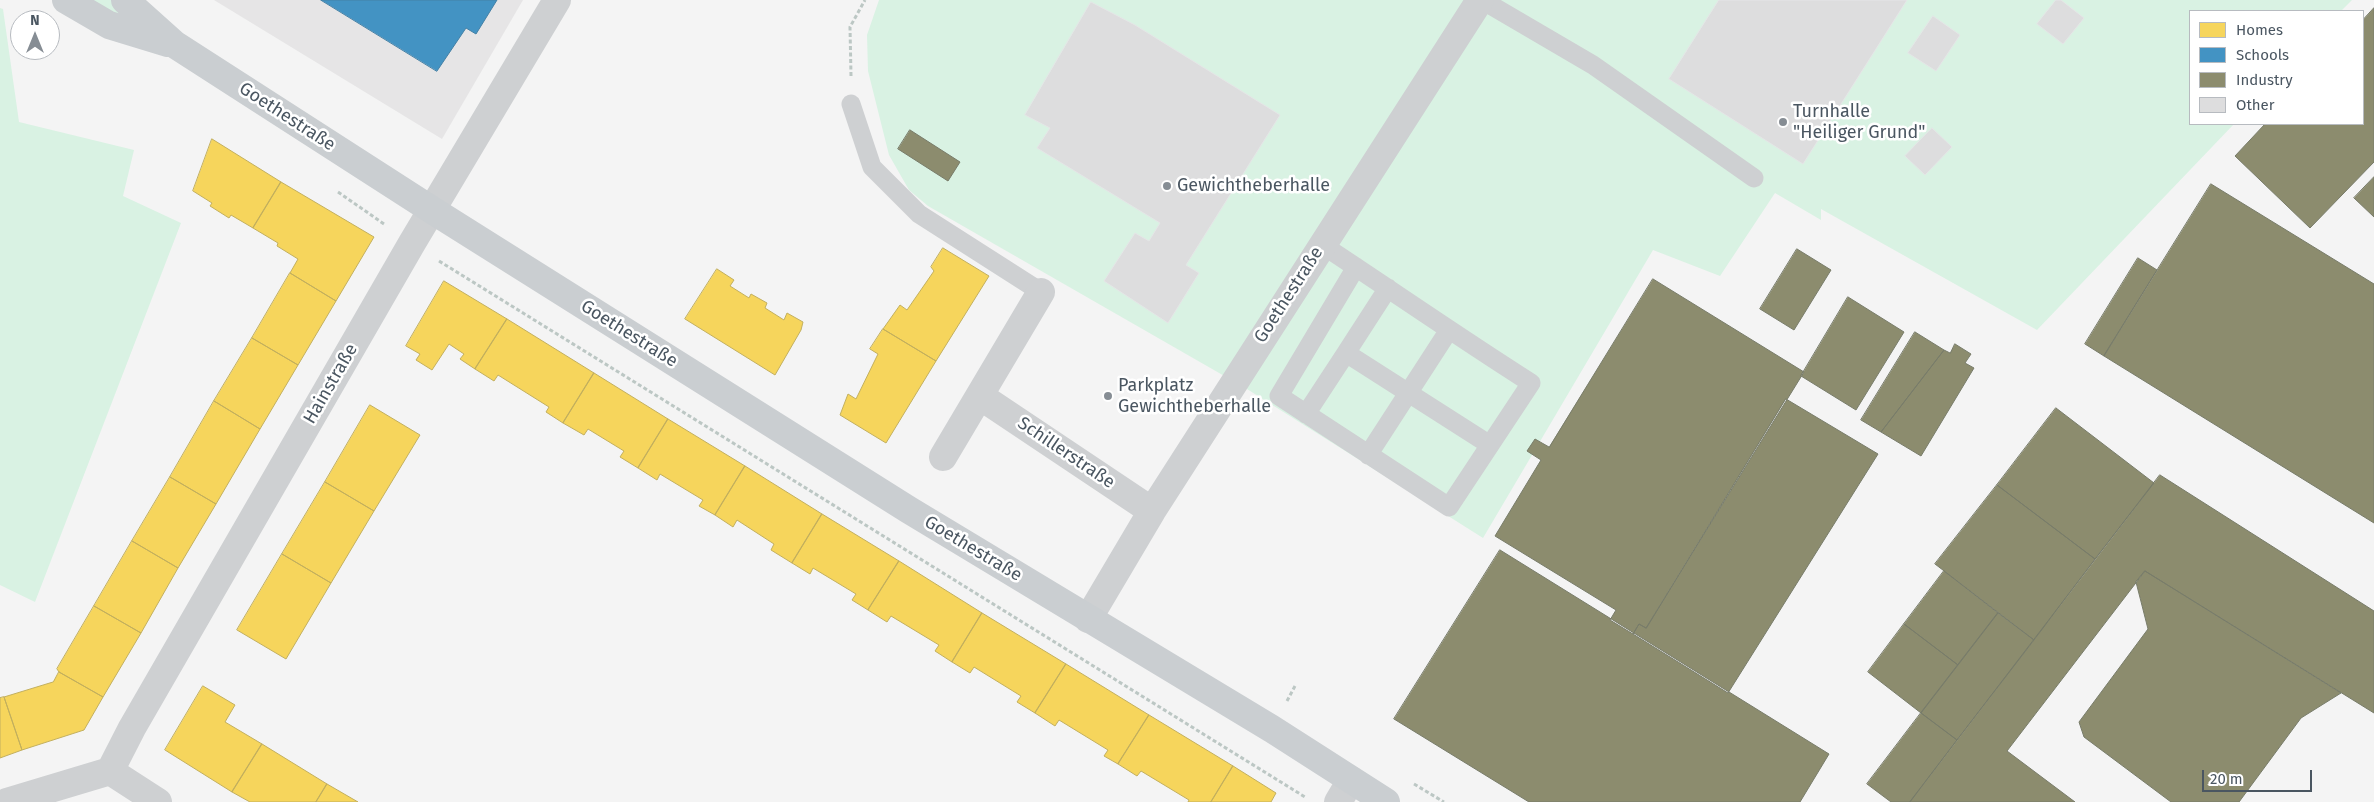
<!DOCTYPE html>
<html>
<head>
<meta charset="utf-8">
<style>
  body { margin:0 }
  #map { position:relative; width:2374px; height:802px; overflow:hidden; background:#f4f4f4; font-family:"Fira Sans",sans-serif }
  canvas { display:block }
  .legend { position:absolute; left:2189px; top:10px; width:175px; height:115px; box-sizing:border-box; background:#fff; border:1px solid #b7bbc0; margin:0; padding:6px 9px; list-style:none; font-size:15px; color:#4a5661 }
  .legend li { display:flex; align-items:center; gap:10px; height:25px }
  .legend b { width:25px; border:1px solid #b7bbc0 }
  .north { position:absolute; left:10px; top:10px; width:50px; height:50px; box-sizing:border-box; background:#fff; border:1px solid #b7bbc0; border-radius:50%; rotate:0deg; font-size:14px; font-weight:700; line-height:20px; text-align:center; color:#4a5661 }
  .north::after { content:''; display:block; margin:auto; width:18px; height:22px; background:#868d94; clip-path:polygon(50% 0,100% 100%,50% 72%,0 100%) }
  .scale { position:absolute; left:2202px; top:770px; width:110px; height:22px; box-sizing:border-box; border:2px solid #4a5661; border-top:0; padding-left:6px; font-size:15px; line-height:18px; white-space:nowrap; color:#4a5661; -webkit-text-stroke:4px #fff; paint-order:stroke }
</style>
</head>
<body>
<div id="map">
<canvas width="2374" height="802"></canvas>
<ul class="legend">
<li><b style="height:14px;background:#f6d55c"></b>Homes</li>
<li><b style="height:14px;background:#4393c3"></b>Schools</li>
<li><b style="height:14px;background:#8c8c6e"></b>Industry</li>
<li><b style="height:14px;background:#ddddde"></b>Other</li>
</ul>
<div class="north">N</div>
<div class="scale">20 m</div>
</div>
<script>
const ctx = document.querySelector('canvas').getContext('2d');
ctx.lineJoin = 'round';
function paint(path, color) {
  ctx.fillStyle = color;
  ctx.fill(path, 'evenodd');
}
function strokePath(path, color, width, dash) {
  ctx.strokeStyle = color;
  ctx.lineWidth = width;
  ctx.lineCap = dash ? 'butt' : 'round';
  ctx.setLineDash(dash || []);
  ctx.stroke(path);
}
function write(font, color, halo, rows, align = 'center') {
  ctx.font = font + ' "Fira Sans",sans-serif';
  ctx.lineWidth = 5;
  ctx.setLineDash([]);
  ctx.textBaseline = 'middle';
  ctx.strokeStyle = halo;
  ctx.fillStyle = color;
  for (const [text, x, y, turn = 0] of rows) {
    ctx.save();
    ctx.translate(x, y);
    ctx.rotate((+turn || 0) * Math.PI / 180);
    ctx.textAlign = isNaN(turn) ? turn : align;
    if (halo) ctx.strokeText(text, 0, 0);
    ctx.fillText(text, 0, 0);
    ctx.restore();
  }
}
const education = new Path2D(`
  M 214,0 L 523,0 L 442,139 Z`);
const green = new Path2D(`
  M 87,0 L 113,0 L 124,17 Z
  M 879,0 L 2352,0 L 2341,11 L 2190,11 L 2190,124 L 2234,124 L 2037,330 L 1821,209 L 1821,220 L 1775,193 L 1720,276 L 1653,250 L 1483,538 L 1247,389 L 928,206 L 909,190 L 889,155 L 868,71 L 867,35 Z
  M 0,8 L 3,9 L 19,122 L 134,150 L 123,196 L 181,223 L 35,602 L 0,585 Z`);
const homes = new Path2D(`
  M 212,139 L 281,182 L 253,228 L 231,215 L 229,218 L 210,206 L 212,203 L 193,191 Z
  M 281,182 L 374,237 L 336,301 L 290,273 L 298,259 L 277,246 L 278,243 L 253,228 Z
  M 943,248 L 989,276 L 936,361 L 883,329 L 900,305 L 907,310 L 934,271 L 931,267 Z
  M 717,269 L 734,280 L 730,286 L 749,298 L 751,294 L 767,303 L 765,308 L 784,320 L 787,313 L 803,322 L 801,330 L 775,375 L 685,319 Z
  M 290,273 L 336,301 L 298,365 L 252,338 Z
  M 444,281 L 507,319 L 475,369 L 460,359 L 464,354 L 449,344 L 432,370 L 416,360 L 420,354 L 406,346 Z
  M 507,319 L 594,373 L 563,423 L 546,412 L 549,407 L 498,375 L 494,381 L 475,369 Z
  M 883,329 L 936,361 L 886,443 L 840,415 L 848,394 L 856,399 L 878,354 L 870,349 Z
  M 252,338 L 298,365 L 260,429 L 214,401 Z
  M 594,373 L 668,419 L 638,468 L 620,457 L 624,451 L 588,429 L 584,435 L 563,423 Z
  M 214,401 L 260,429 L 216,504 L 170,477 Z
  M 370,405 L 420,435 L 374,511 L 325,482 Z
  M 668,419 L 745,466 L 715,515 L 699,506 L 703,500 L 660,474 L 657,480 L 638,468 Z
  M 745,466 L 822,514 L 792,563 L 771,550 L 774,544 L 737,520 L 733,527 L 715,515 Z
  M 170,477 L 216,504 L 178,568 L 132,541 Z
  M 325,482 L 374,511 L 331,583 L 282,554 Z
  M 822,514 L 899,561 L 868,610 L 852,600 L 856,594 L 813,568 L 810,574 L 792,563 Z
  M 132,541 L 178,568 L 141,633 L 94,606 Z
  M 282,554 L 331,583 L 286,659 L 237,630 Z
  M 899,561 L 982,613 L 952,662 L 935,651 L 939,645 L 891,616 L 887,622 L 868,610 Z
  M 94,606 L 141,633 L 103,697 L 59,672 L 57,669 Z
  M 982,613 L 1066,664 L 1035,713 L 1017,702 L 1021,696 L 974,667 L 970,673 L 952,662 Z
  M 1066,664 L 1149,715 L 1118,764 L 1104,756 L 1108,750 L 1059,720 L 1055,726 L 1035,713 Z
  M 59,672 L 103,697 L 84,730 L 22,750 L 4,697 L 53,682 Z
  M 203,686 L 235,705 L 225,722 L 262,744 L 232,792 L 165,750 Z
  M 4,697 L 22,750 L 0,758 L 0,698 Z
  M 1149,715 L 1233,766 L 1211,802 L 1188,802 L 1189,800 L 1141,771 L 1137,776 L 1118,764 Z
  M 262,744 L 327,784 L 316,802 L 250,802 L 232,792 Z
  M 1233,766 L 1276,793 L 1271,802 L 1211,802 Z
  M 327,784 L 358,802 L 316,802 Z`);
const schools = new Path2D(`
  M 321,0 L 497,0 L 476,34 L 466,28 L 437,71 Z`);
const industry = new Path2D(`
  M 2374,8 L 2374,162 L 2310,228 L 2235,156 L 2265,124 L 2363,124 L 2363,20 Z
  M 910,130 L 960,162 L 948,181 L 898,149 Z
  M 2374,177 L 2374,217 L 2354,198 Z
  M 2211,184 L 2374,284 L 2374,523 L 2104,356 Z
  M 1797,249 L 1831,270 L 1794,330 L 1760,309 Z
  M 2138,258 L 2157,270 L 2104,356 L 2085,344 Z
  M 1653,279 L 1804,372 L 1646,628 L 1639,624 L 1633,634 L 1610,620 L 1616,610 L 1495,536 L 1541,460 L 1527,451 L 1535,439 L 1549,447 Z
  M 1848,297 L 1904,332 L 1856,410 L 1801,376 Z
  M 1915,332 L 1944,350 L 1881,432 L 1861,420 Z
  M 1955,344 L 1971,354 L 1965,363 L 1974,368 L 1921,456 L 1881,432 L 1944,350 L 1950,353 Z
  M 1786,399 L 1878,454 L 1728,693 L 1633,634 L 1639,624 L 1646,628 Z
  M 2056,408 L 2154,483 L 2095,559 L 1997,485 Z
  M 2160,475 L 2374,611 L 2374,713 L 2145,571 L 2007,751 L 2075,802 L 1910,802 Z
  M 1997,485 L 2095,559 L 2034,640 L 1935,564 Z
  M 1500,550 L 1829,754 L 1800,802 L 1529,802 L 1394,719 Z
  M 1944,571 L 1998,613 L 1958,665 L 1904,624 Z
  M 2145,571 L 2341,693 L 2301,718 L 2239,802 L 2171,802 L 2084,737 L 2079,722 L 2148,629 L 2136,582 Z
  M 1998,613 L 2034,640 L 1957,740 L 1921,713 Z
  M 1904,624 L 1958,665 L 1921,713 L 1868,672 Z
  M 1921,713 L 1957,740 L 1910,802 L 1891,802 L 1867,784 Z`);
const building = new Path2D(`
  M 1719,0 L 1907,0 L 1803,164 L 1669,79 Z
  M 2056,0 L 2061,0 L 2084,18 L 2063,44 L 2037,24 Z
  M 1091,2 L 1135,25 L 1280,115 L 1186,265 L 1199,273 L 1168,323 L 1104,281 L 1135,233 L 1149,241 L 1160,223 L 1037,148 L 1050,128 L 1025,115 Z
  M 1933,16 L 1960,35 L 1936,71 L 1908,53 Z
  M 1932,128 L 1952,147 L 1925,175 L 1905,156 Z`);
const path = new Path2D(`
  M 851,76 L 850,27 L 865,0
  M 338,192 L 384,224
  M 439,261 L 1305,797
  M 1287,701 L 1295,686
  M 1414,784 L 1444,802`);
const service = new Path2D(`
  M 1482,0 L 1593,65 L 1754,178
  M 851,104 L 872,167 L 919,214 L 1041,292
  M 1321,244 C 1391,290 1460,338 1531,383 L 1449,507 L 1279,396 L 1356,267
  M 1388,288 L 1346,353 L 1490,445
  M 1306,414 L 1346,353
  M 1368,455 L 1449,330`);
const minor = new Path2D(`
  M 980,396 L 1152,511
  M 943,457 L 1041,292
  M 1088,619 L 1152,511 L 1480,0
  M 110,771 L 132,728 L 412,243 L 557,0
  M 7,802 L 110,771 L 158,802
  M 1338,802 L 1351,780`);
const primary = new Path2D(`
  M 66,0 L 109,25 L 168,43
  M 125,0 L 174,44 L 432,210 L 909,510 L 1272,729 L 1386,802`);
const markers = [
  [1783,122,5,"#868d94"],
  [1167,186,5,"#868d94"],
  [1108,396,5,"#868d94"]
];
const poiNames = [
  ["Turnhalle",1793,112],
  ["\"Heiliger Grund\"",1793,133],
  ["Gewichtheberhalle",1177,186],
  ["Parkplatz",1118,386],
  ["Gewichtheberhalle",1118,407]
];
const streetNames = [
  ["Goethestraße",287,117,33],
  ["Goethestraße",1289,295,-57],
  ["Goethestraße",629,334,32],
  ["Hainstraße",331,384,-60],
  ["Schillerstraße",1066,453,34],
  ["Goethestraße",973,549,31]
];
paint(education, '#e6e5e6');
paint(green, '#d9f2e3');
paint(homes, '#f6d55c');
strokePath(homes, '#c2af5e', 1);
paint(schools, '#4393c3');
strokePath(schools, '#4581a6', 1);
paint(industry, '#8c8c6e');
strokePath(industry, '#787c6a', 1);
paint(building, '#ddddde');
strokePath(building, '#e5e6e7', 1);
strokePath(path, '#bcc7c4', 3, [4, 2.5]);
strokePath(service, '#ced0d2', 19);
strokePath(minor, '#ced0d2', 28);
strokePath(primary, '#caced1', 28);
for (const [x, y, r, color] of markers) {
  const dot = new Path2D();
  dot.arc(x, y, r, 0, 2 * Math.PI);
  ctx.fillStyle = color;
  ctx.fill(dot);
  strokePath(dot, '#fff', 2);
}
write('18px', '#4a5661', '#fff', poiNames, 'left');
write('18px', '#4a5661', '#fff', streetNames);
</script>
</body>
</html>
